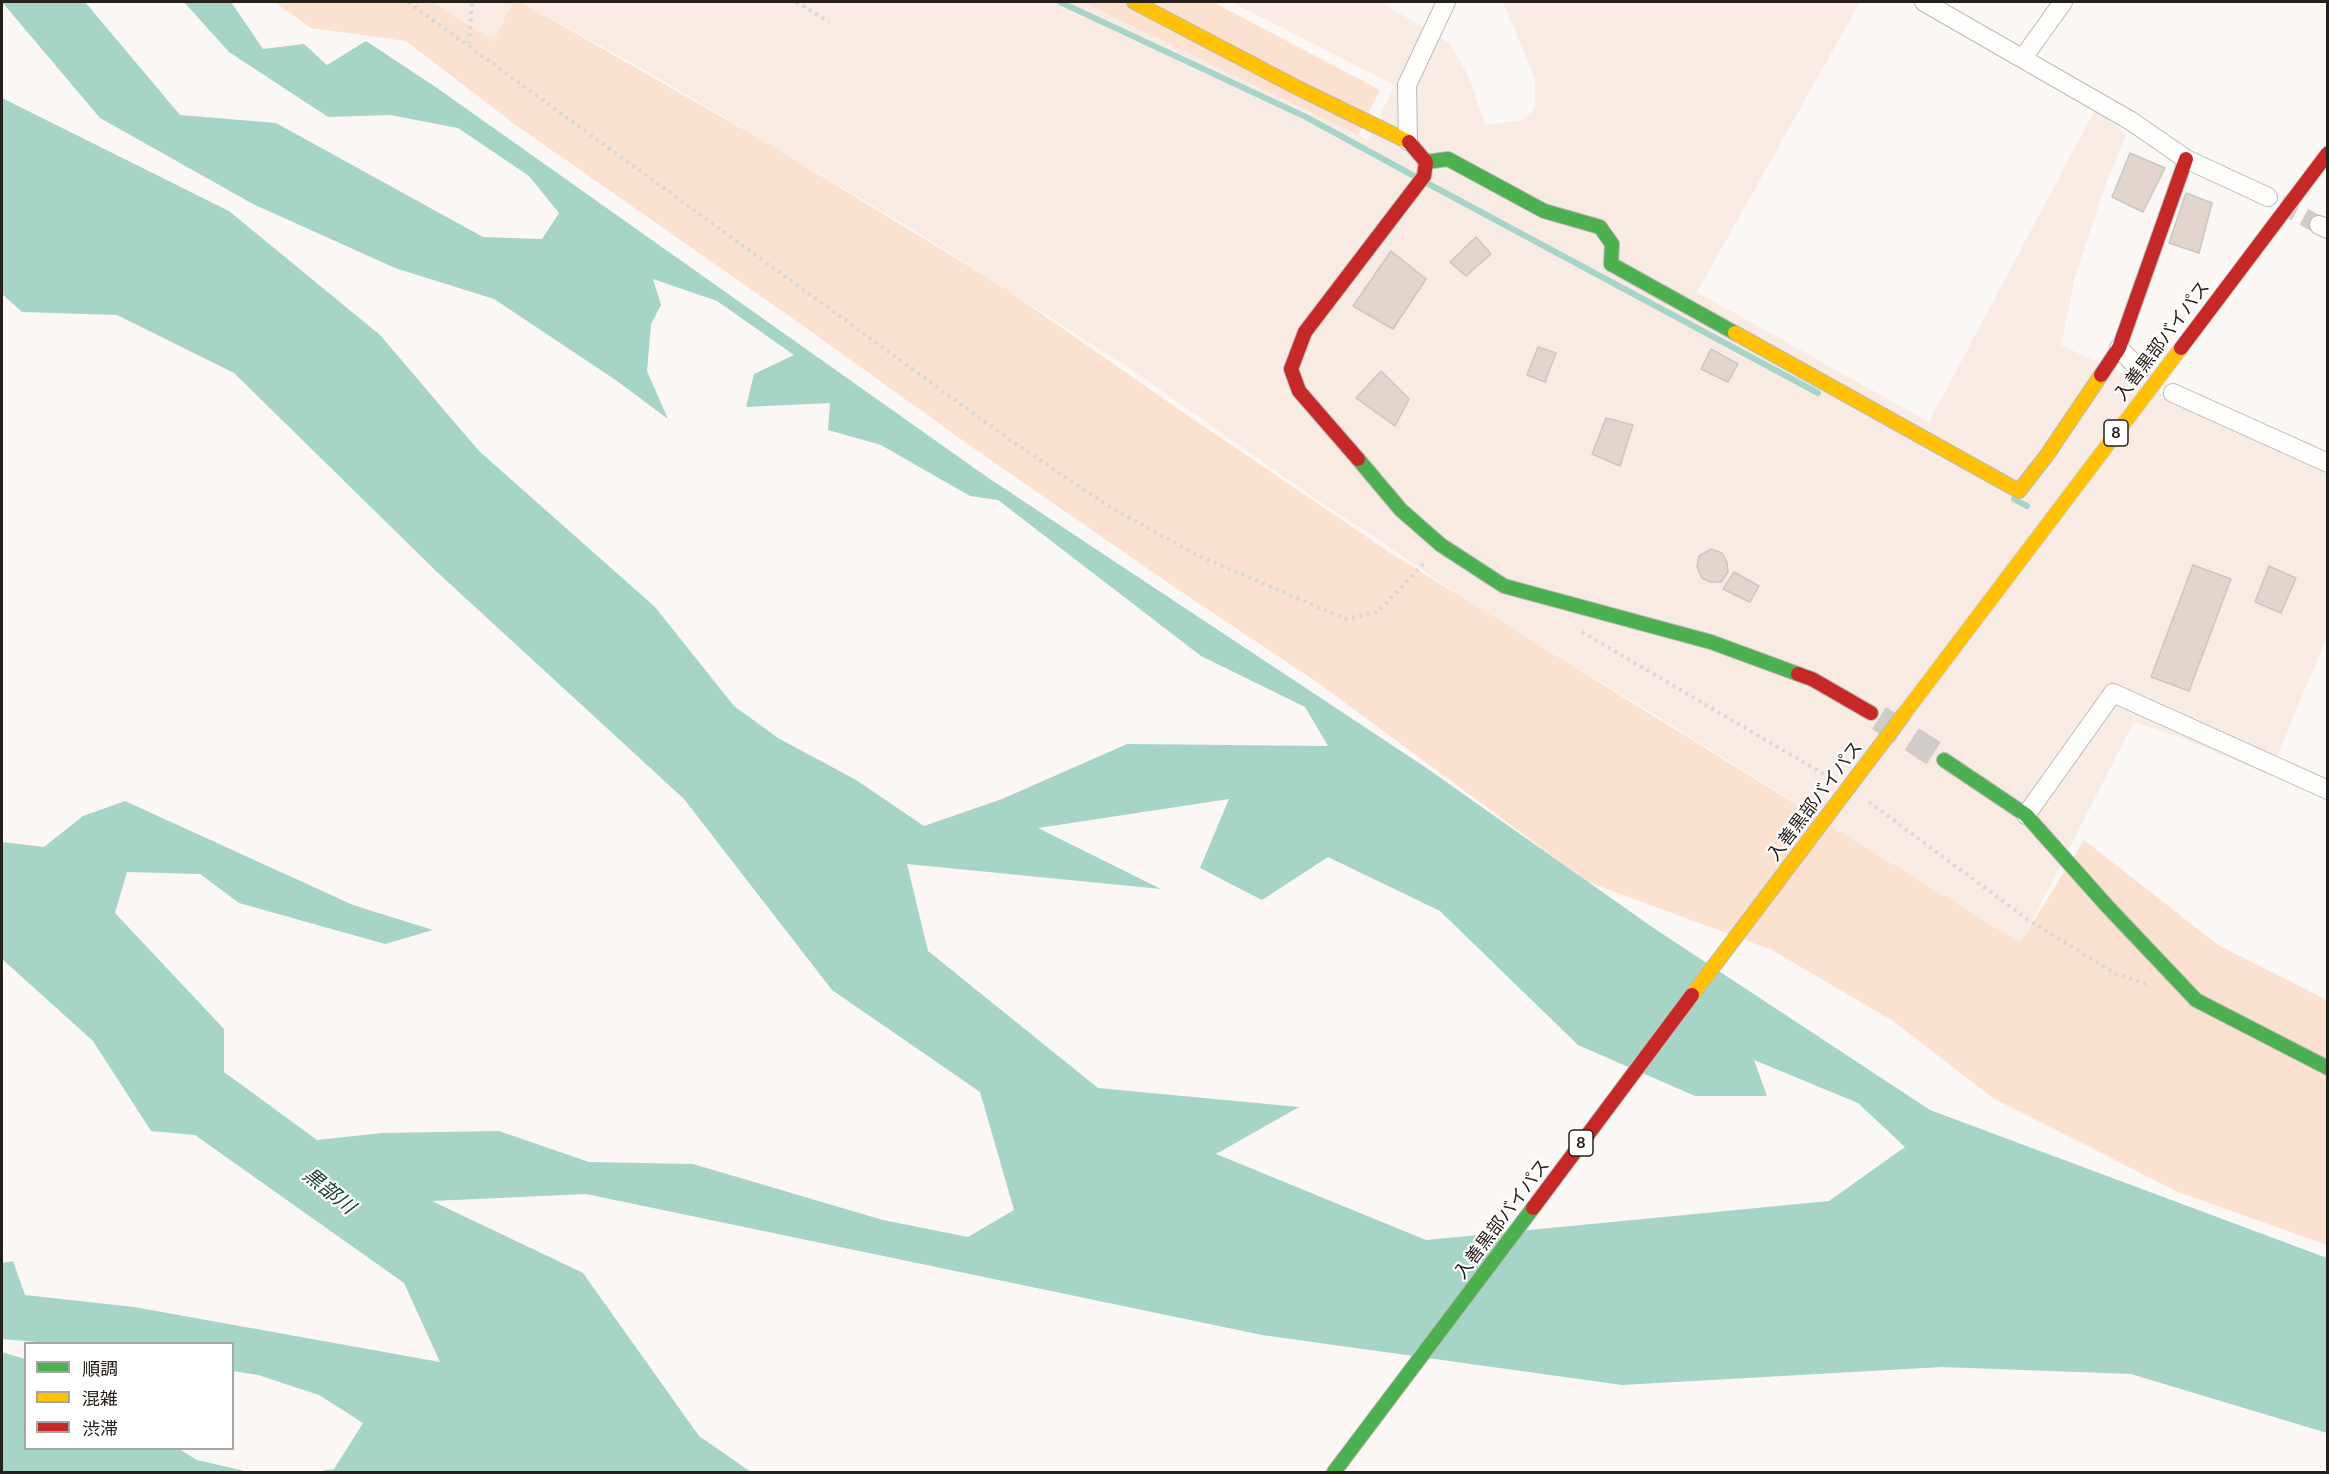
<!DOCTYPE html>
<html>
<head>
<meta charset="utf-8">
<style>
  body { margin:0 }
  #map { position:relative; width:2329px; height:1474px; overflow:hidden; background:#fbf7f4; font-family:Lato,"Noto Sans JP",sans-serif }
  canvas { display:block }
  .frame { position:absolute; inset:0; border:3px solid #26201b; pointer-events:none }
  .legend { position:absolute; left:24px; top:1342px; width:210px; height:108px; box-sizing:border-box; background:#fff; border:2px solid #a8a6a4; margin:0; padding:8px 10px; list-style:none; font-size:18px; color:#26201b }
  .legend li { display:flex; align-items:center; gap:12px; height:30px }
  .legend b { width:30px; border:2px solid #a8a6a4 }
</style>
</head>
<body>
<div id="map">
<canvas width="2329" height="1474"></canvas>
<div class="frame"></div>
<ul class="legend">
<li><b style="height:8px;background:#4caf50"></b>順調</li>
<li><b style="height:8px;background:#ffc107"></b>混雑</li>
<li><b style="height:8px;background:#c62828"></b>渋滞</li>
</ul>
</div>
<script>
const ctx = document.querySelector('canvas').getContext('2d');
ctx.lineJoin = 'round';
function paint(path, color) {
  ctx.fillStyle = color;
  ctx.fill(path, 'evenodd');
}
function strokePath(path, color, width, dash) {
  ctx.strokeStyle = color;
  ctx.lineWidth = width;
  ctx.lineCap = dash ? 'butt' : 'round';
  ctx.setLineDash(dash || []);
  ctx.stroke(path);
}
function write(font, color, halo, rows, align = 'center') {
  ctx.font = font + ' Lato,"Noto Sans JP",sans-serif';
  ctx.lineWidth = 4.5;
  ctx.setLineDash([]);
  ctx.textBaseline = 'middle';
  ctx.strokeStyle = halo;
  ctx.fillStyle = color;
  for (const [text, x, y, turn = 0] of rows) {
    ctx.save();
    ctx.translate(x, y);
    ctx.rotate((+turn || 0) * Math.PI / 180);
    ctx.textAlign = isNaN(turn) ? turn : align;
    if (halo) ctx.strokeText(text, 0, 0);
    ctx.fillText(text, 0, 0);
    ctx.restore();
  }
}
const built = new Path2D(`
  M 433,2 L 513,2 L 495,42 Z
  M 521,2 L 1082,2 L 1368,140 L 1395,85 L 1231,2 L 1381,2 L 1450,44 L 1468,75 L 1485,125 L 1522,120 L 1535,109 L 1535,79 L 1503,2 L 1860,2 L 1697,292 L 1929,422 L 2096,108 L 2126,135 L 2106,183 L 2075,277 L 2061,345 L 2327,472 L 2327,637 L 2269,775 L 2185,739 L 2134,722 L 2020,944 L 1647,710 L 1474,606 L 1378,539 L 1323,504 L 1132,370 L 920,234 L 650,73 Z`);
const green = new Path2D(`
  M 274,2 L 433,2 L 494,41 L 513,2 L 521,2 L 769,144 L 1006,289 L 1187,415 L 1392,554 L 2020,943 L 2084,840 L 2218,945 L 2327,1000 L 2327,1245 L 2178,1192 L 1993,1098 L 1893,1021 L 1772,950 L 1588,882 L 1321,685 L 1180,591 L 979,452 L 792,318 L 513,123 L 406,41 L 311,28 Z
  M 1082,2 L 1213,2 L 1380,90 L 1358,135 Z`);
const water = new Path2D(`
  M 2,2 L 85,2 L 180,115 L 276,123 L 483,237 L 542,239 L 559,213 L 529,176 L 458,128 L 390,115 L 328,117 L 229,52 L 184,2 L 231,2 L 263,49 L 304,44 L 327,65 L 366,41 L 437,88 L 987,477 L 1425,767 L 1655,929 L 1930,1110 L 2327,1258 L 2327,1433 L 2131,1374 L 1942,1367 L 1622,1385 L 1262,1335 L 586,1194 L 432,1201 L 583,1273 L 699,1436 L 751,1472 L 315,1472 L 334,1469 L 363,1423 L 319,1395 L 258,1375 L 233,1371 L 232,1344 L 61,1344 L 2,1339 L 2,1263 L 13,1261 L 25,1295 L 134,1307 L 440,1362 L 404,1283 L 195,1135 L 151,1131 L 93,1041 L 2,959 L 2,842 L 44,847 L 83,816 L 125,801 L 353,905 L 433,930 L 385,944 L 239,903 L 200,874 L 127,872 L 115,913 L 224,1029 L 224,1072 L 317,1140 L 382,1133 L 499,1131 L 589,1162 L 693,1164 L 883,1220 L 968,1237 L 1014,1210 L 980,1092 L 832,990 L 684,799 L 436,571 L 234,373 L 117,315 L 22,312 L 2,294 L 2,98 L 229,211 L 380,335 L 479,451 L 655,607 L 734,706 L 778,738 L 856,780 L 924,826 L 1002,799 L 1127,744 L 1328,746 L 1305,707 L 1201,656 L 998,500 L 970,496 L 881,445 L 828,430 L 830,403 L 746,407 L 754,374 L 794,355 L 717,301 L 653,279 L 661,305 L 651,324 L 647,371 L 668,419 L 617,381 L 494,299 L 395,268 L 253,204 L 100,118 ZM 1229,799 L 1200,868 L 1262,900 L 1328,857 L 1440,911 L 1578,1045 L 1695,1096 L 1767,1096 L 1754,1060 L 1858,1103 L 1905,1147 L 1829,1201 L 1426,1240 L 1216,1154 L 1299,1107 L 1098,1088 L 928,951 L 907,864 L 1161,889 L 1038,828 Z
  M 2,1352 L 25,1359 L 26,1448 L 179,1449 L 197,1460 L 249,1472 L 2,1472 Z`);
const stream = new Path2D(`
  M 1060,2 L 1306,117 L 1416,177
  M 1425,182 L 1818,393
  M 2014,499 L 2027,506`);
const building = new Path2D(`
  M 2130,153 L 2165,168 L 2143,212 L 2112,197 Z
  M 2186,193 L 2212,203 L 2199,253 L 2169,243 Z
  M 1476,237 L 1491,254 L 1466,276 L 1450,262 Z
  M 1391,251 L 1426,279 L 1393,329 L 1353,306 Z
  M 1538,347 L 1556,353 L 1545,382 L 1527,375 Z
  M 1711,349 L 1738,364 L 1728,382 L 1701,369 Z
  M 1381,371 L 1409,399 L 1395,426 L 1356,398 Z
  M 1606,418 L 1633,425 L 1620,466 L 1592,454 Z
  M 1711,549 L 1722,553 L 1727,562 L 1728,572 L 1721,582 L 1710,582 L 1702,578 L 1697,567 L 1699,556 Z
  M 2193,565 L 2231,579 L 2189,691 L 2151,677 Z
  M 2269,566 L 2296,578 L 2281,613 L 2255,602 Z
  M 1734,572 L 1759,586 L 1750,602 L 1723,589 Z`);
const streetTunnel = new Path2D(`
  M 2280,204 L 2319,225`);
const secondaryTunnel = new Path2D(`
  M 1879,718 L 1944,760`);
const path = new Path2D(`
  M 408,2 L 1010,440 L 1113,509 L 1199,556 L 1346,619 L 1378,612 L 1426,561
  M 796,2 L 829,22
  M 469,44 L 472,2
  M 1582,632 L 1827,776
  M 1869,802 L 2027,919 L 2116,974 L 2150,985`);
const street = new Path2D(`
  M 1924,2 L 2131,121 L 2186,159 L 2268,197
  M 2023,58 L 2063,2
  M 1408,141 L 1407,85 L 1446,2
  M 2319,225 L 2328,229
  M 2119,348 L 2140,370
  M 2173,393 L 2328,463
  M 2026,815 L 2113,693 L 2328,790`);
const fast = new Path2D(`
  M 1426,162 L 1448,159 L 1544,211 L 1600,227 L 1612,244 L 1611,264 L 1735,333
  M 1358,459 L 1401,510 L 1441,545 L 1504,586 L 1711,642 L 1798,674
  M 1944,760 L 2026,815 L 2107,906 L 2196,1000 L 2328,1068
  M 1334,1472 L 1533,1208`);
const slow = new Path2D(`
  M 1134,2 L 1300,89 L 1409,142
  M 1735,333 L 2019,491 L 2047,455 L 2101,375
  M 1692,995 L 1904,714`);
const jam = new Path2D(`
  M 2101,375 L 2119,348 L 2186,159
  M 1358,459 L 1299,391 L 1291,369 L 1305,332 L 1424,176 L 1426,162 L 1409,142
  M 1798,674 L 1812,679 L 1871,713
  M 1533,1208 L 1692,995`);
const slowBridge = new Path2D(`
  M 1904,714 L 2181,348`);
const jamBridge = new Path2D(`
  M 2181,348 L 2328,153`);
const shields = [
  [2116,433,24],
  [1581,1143,24]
];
const shieldNames = [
  ["8",2116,433],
  ["8",1581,1143]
];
const streetNames = [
  ["入善黒部バイパス",2162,341,-53],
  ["入善黒部バイパス",1815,801,-53],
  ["入善黒部バイパス",1502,1219,-53]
];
const waterNames = [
  ["黒部川",329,1191,39]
];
paint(built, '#f8ebe3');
paint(green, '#fbe1cf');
paint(water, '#a6d5c8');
strokePath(stream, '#a6d5c8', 6);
paint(building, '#e1d5ce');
strokePath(building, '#cac6c2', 1.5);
strokePath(streetTunnel, '#d0ccc9', 18, [18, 9]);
strokePath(secondaryTunnel, '#d0ccc9', 26, [26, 13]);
strokePath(street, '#beb9b6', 20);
strokePath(fast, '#beb9b6', 16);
strokePath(slow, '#beb9b6', 16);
strokePath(jam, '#beb9b6', 16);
strokePath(path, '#d9d8d7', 4, [3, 4.5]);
strokePath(street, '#fefefd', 18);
strokePath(fast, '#4caf50', 14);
strokePath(slow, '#ffc107', 14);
strokePath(jam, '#c62828', 14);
strokePath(slowBridge, '#d6d4d2', 16, []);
strokePath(jamBridge, '#d6d4d2', 16, []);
strokePath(slowBridge, '#ffc107', 14);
strokePath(jamBridge, '#c62828', 14);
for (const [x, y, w] of shields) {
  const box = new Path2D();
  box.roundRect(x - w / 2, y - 13, w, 26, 4.5);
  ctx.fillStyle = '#fff';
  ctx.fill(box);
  strokePath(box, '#26201b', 1.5);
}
write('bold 16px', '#26201b', null, shieldNames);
write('18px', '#26201b', '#fff', streetNames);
write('italic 20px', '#1a3c34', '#fff', waterNames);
</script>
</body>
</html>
